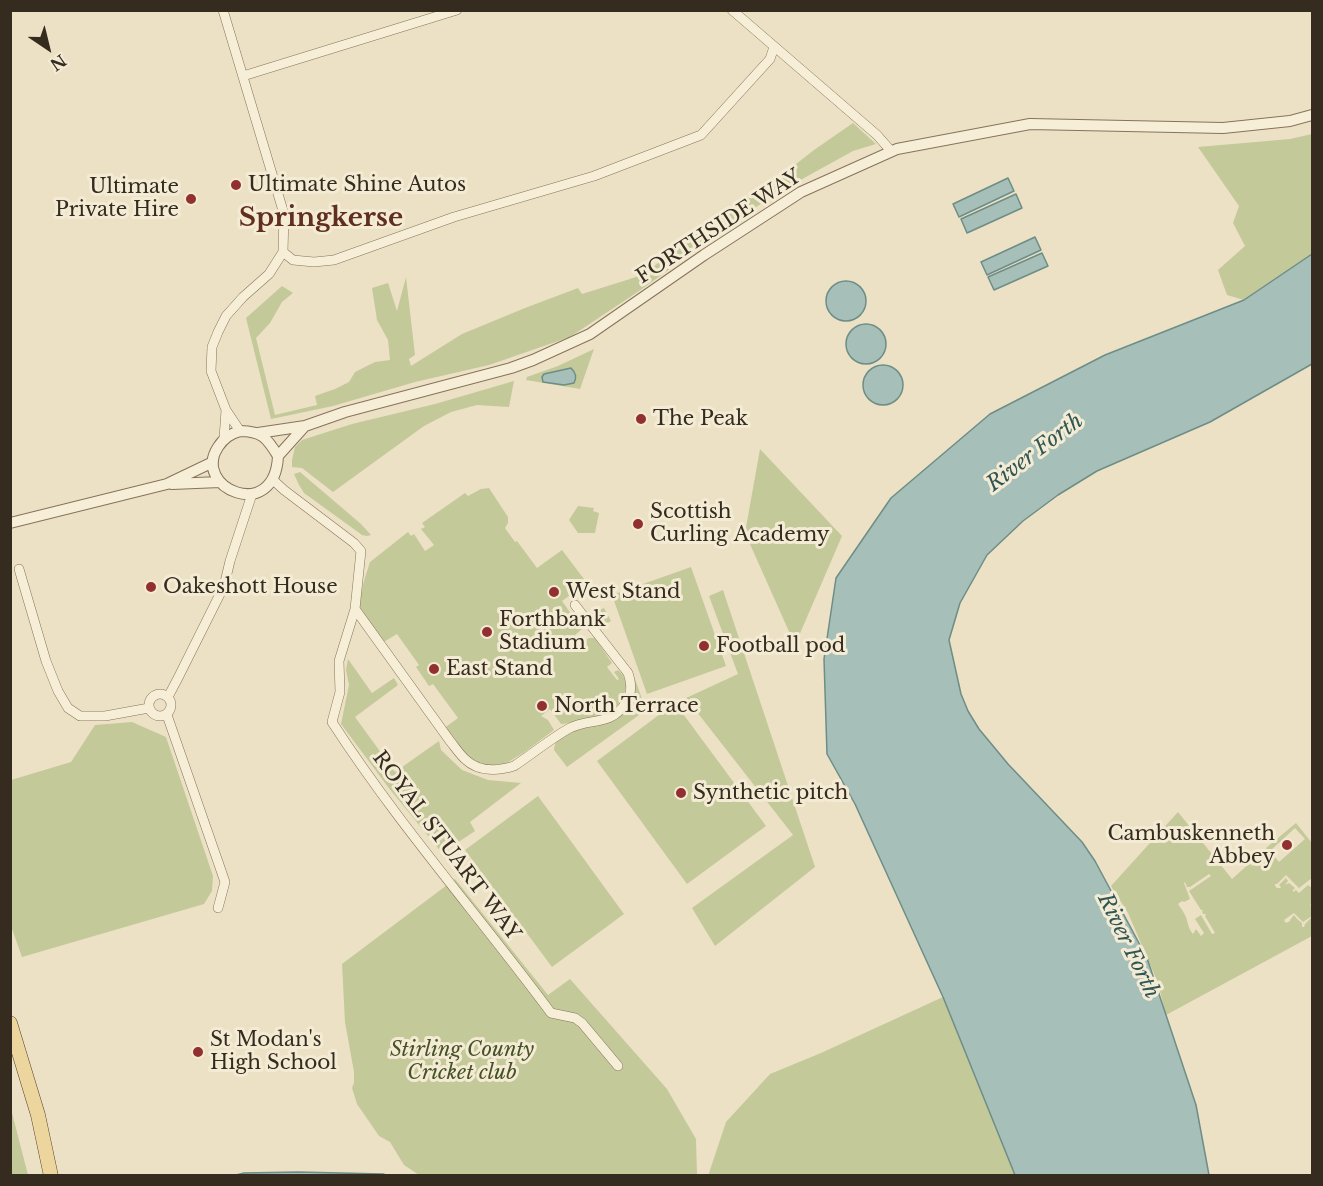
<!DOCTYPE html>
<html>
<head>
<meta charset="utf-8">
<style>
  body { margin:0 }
  #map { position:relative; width:1323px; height:1186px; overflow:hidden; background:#ece1c5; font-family:"Libre Baskerville",serif }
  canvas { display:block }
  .frame { position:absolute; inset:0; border:12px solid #362b1f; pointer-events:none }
  .north { position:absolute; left:18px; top:18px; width:60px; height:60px; -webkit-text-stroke:4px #f4ebd4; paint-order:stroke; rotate:145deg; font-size:16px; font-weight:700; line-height:24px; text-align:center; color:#362b1f }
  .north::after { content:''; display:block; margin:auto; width:21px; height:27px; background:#362b1f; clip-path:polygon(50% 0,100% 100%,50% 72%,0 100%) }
</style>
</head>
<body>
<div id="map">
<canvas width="1323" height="1186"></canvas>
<div class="frame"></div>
<div class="north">N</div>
</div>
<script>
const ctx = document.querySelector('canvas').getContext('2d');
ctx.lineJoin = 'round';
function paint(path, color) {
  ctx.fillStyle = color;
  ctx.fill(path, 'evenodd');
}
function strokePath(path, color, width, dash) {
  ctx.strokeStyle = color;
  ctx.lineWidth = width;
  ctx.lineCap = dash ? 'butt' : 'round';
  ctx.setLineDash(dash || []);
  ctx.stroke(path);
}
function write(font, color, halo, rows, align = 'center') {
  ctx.font = font + ' "Libre Baskerville",serif';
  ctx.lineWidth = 6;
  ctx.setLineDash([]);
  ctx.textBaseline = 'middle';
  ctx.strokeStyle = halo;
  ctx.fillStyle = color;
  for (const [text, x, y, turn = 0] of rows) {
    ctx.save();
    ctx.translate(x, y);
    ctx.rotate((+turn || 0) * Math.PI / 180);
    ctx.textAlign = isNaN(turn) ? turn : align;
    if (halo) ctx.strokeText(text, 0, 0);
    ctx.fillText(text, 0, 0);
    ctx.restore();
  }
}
const green = new Path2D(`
  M 853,123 L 876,144 L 853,151 L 795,183 L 751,210 L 642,289 L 570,337 L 489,365 L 415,382 L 333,406 L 271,419 L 246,318 L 282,286 L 293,293 L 282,302 L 270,323 L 256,338 L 275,415 L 317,405 L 315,396 L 335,389 L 349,382 L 355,372 L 375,362 L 390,360 L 388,340 L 377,320 L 372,288 L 388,283 L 397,311 L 406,277 L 415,355 L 409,359 L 411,366 L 462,334 L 525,308 L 578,288 L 582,294 L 630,279 L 644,274 L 694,235 L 712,220 L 717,222 L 733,212 L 745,199 L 754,197 L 814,150 Z
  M 1312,134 L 1312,254 L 1244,300 L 1227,295 L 1218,270 L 1245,246 L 1233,223 L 1239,206 L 1198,147 L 1290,139 Z
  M 594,349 L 580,389 L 526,380 L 527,377 L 558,366 Z
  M 514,381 L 509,407 L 477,405 L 451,412 L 424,426 L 333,492 L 302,468 L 292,467 L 292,460 L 295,447 L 302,440 L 352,424 L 435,404 Z
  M 760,449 L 842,536 L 795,645 L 745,533 Z
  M 300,472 L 361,524 L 371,535 L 367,536 L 362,535 L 304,493 L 299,485 L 294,474 Z
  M 489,488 L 508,517 L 508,523 L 505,528 L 515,542 L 517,541 L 537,568 L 562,550 L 587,583 L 562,601 L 582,629 L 575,635 L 581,643 L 589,638 L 595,638 L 612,663 L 607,667 L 617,680 L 619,679 L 614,672 L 618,670 L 623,675 L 626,683 L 625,691 L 622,700 L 609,714 L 572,723 L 561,724 L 550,709 L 541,716 L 548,720 L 554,730 L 523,753 L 505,764 L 492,765 L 480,763 L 467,759 L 443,729 L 458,718 L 433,684 L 429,686 L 416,667 L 419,665 L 397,634 L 382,643 L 360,608 L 360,599 L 364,581 L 370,562 L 408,532 L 411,536 L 414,534 L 425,551 L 434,545 L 421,529 L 425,527 L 422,523 L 465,493 L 468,496 L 481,489 Z
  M 578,506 L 594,508 L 593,511 L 599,513 L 595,533 L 578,533 L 569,520 Z
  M 691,567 L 726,666 L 647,694 L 612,595 Z
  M 723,590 L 815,867 L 715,946 L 692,908 L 793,835 L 686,698 L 738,674 L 709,596 Z
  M 604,608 L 611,621 L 598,629 L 589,614 Z
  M 348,659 L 372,693 L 394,678 L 398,685 L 355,717 L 395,772 L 439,741 L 441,750 L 462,770 L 488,780 L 521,783 L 470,822 L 475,831 L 442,853 L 388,787 L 341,724 L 349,685 L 346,670 Z
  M 631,668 L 646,710 L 567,767 L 554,750 C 556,727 585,731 601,723 C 611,719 620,709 628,702 L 627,670 Z
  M 675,703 L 766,826 L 687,884 L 597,761 Z
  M 132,722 L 166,737 L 213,876 L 212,891 L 204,904 L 22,957 L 11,926 L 11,780 L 71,762 L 95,725 Z
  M 538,796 L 624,914 L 552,967 L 465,850 Z
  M 1178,812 L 1232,879 L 1250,863 L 1252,866 L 1268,851 L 1266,848 L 1296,823 L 1312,843 L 1312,878 L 1299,888 L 1286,875 L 1277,884 L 1275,884 L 1275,886 L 1277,888 L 1280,888 L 1281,887 L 1279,885 L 1286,878 L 1288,881 L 1285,885 L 1289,883 L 1295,888 L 1293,890 L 1293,892 L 1296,890 L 1299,893 L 1308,885 L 1312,888 L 1312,904 L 1310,905 L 1312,908 L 1312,916 L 1303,922 L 1294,913 L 1284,920 L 1286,923 L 1290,921 L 1290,920 L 1294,915 L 1297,919 L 1302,923 L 1302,927 L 1304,927 L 1305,924 L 1312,917 L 1312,936 L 1166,1015 L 1158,983 L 1128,913 L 1111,886 ZM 1295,828 L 1305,839 L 1279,862 L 1270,851 ZM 1209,874 L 1211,876 L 1189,891 L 1201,910 L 1203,910 L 1202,912 L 1203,914 L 1206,914 L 1205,916 L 1215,933 L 1212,934 L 1201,915 L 1195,919 L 1204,933 L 1201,936 L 1196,929 L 1193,934 C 1188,928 1188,923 1186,917 C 1184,913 1181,908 1178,904 L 1182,901 L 1184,902 L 1190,899 L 1184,883 L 1185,882 L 1187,887 L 1190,887 Z
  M 455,879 L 548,995 L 570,979 L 667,1089 L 696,1139 L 697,1175 L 419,1175 L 404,1165 L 390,1142 L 379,1136 L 357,1104 L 352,1088 L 354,1083 L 354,1072 L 345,1022 L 342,964 Z
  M 943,997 L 1015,1175 L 708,1176 L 726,1122 L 770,1074 L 821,1053 Z
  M 11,1109 L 28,1175 L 11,1175 Z`);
const water = new Path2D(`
  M 1008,178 L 1014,191 L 959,217 L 953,204 Z
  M 1016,194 L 1022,208 L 967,233 L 961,219 Z
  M 1035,237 L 1041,250 L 987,275 L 981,262 Z
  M 1042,253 L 1048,266 L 994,290 L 988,277 Z
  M 1312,254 L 1312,364 L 1210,422 L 1097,471 L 1058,495 L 1023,521 L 987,555 L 960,603 L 949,640 L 961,694 L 968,711 L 979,729 L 1008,764 L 1082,842 L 1095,861 L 1147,958 L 1196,1105 L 1209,1175 L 1015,1175 L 943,997 L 855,804 L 827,754 L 824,659 L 836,578 L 891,498 L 990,414 L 1105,355 L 1244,300 Z
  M826 301a20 20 0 1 1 40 0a20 20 0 1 1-40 0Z
  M846 344a20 20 0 1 1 40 0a20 20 0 1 1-40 0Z
  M863 385a20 20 0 1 1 40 0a20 20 0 1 1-40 0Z
  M 571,368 C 576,373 577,377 574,383 L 564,385 L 543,382 L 542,377 L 544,374 Z
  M 298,1172 L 383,1174 L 386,1175 L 236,1175 L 244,1173 Z`);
const minor = new Path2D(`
  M 223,10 L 284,214 L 283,252 L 269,274 L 243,297 L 226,316 L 218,332 L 212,347 L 211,371 L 226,410
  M 732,10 L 877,135 L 891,151
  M 243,76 L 457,10
  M 283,252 L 293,260 L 314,262 L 334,260 L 454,217 L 594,176 L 701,135 L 770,59 L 774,47
  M 224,438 L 226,410 L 240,431
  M 272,479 L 284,490 L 354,543 L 361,551 L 355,609 L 450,741 C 455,747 460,755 466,760 C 479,772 498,771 514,766 C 532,754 549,740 568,729 C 589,717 610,727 625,704 C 632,693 632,685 628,673 L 575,605
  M 19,569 L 46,661 L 58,691 L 68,708 L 80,716 L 105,716 L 149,708
  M 355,609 L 339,661 L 340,692 L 332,722 C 398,824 479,916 551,1013 L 575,1018 L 582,1023 L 618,1066
  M149 705a11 11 0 1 1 22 0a11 11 0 1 1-22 0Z
  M 168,697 L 178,678 L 224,586 L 230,561 L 252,494
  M 167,715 L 225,882 L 218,908`);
const tertiary = new Path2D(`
  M 240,431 C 262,431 267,438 278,456 C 275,524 191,488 218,447 C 224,438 230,434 240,431 Z
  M 258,433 L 305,426 L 345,412 L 511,368 L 533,360 L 590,334 L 704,255 L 801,192 L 897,149 L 1030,124 L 1223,128 L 1290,121 L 1312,115
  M 278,456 L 305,426
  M 172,484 L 220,482
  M 10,523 L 167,484 L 213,462`);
const primary = new Path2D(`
  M 10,1023 L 38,1115 L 51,1176`);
const markers = [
  [236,185,6,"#92302f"],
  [191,199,6,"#92302f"],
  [641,419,6,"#92302f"],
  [638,524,6,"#92302f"],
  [151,587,6,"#92302f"],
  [554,592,6,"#92302f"],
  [487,632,6,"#92302f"],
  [704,646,6,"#92302f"],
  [434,669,6,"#92302f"],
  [542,706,6,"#92302f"],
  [681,793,6,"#92302f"],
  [1287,845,6,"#92302f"],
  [198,1052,6,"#92302f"]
];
const poiNames = [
  ["Ultimate Shine Autos",248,185],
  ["Ultimate",179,187,"right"],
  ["Private Hire",179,210,"right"],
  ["The Peak",653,419],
  ["Scottish",650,512],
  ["Curling Academy",650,535],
  ["Oakeshott House",163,587],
  ["West Stand",566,592],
  ["Forthbank",499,620],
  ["Stadium",499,643],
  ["Football pod",716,646],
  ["East Stand",446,669],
  ["North Terrace",554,706],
  ["Synthetic pitch",693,793],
  ["Cambuskenneth",1275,834,"right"],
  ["Abbey",1275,857,"right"],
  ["St Modan's",210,1040],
  ["High School",210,1063]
];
const streetNames = [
  ["FORTHSIDE WAY",719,227,-33],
  ["ROYAL STUART WAY",446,846,53]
];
const parkNames = [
  ["Stirling County",462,1050],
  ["Cricket club",462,1073]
];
const waterNames = [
  ["River Forth",1035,453,-37],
  ["River Forth",1128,946,64]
];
const districtNames = [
  ["Springkerse",321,219]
];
paint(green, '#c3c999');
paint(water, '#a6bfb8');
strokePath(water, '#6d8d86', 1.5);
strokePath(minor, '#86735c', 10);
strokePath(tertiary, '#86735c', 12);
strokePath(primary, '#544130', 15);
strokePath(minor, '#f7eed7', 9);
strokePath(tertiary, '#f7eed7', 10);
strokePath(primary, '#edd69e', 14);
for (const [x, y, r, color] of markers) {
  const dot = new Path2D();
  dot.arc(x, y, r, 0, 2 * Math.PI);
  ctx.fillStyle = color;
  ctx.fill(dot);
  strokePath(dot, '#f4ebd4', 2);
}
write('20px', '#362b1f', '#f4ebd4', poiNames, 'left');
write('20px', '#362b1f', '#f4ebd4', streetNames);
write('italic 20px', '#465227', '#f4ebd4', parkNames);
write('italic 21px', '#2f5554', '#f4ebd4', waterNames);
write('bold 26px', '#612f20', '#f4ebd4', districtNames);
</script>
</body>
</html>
